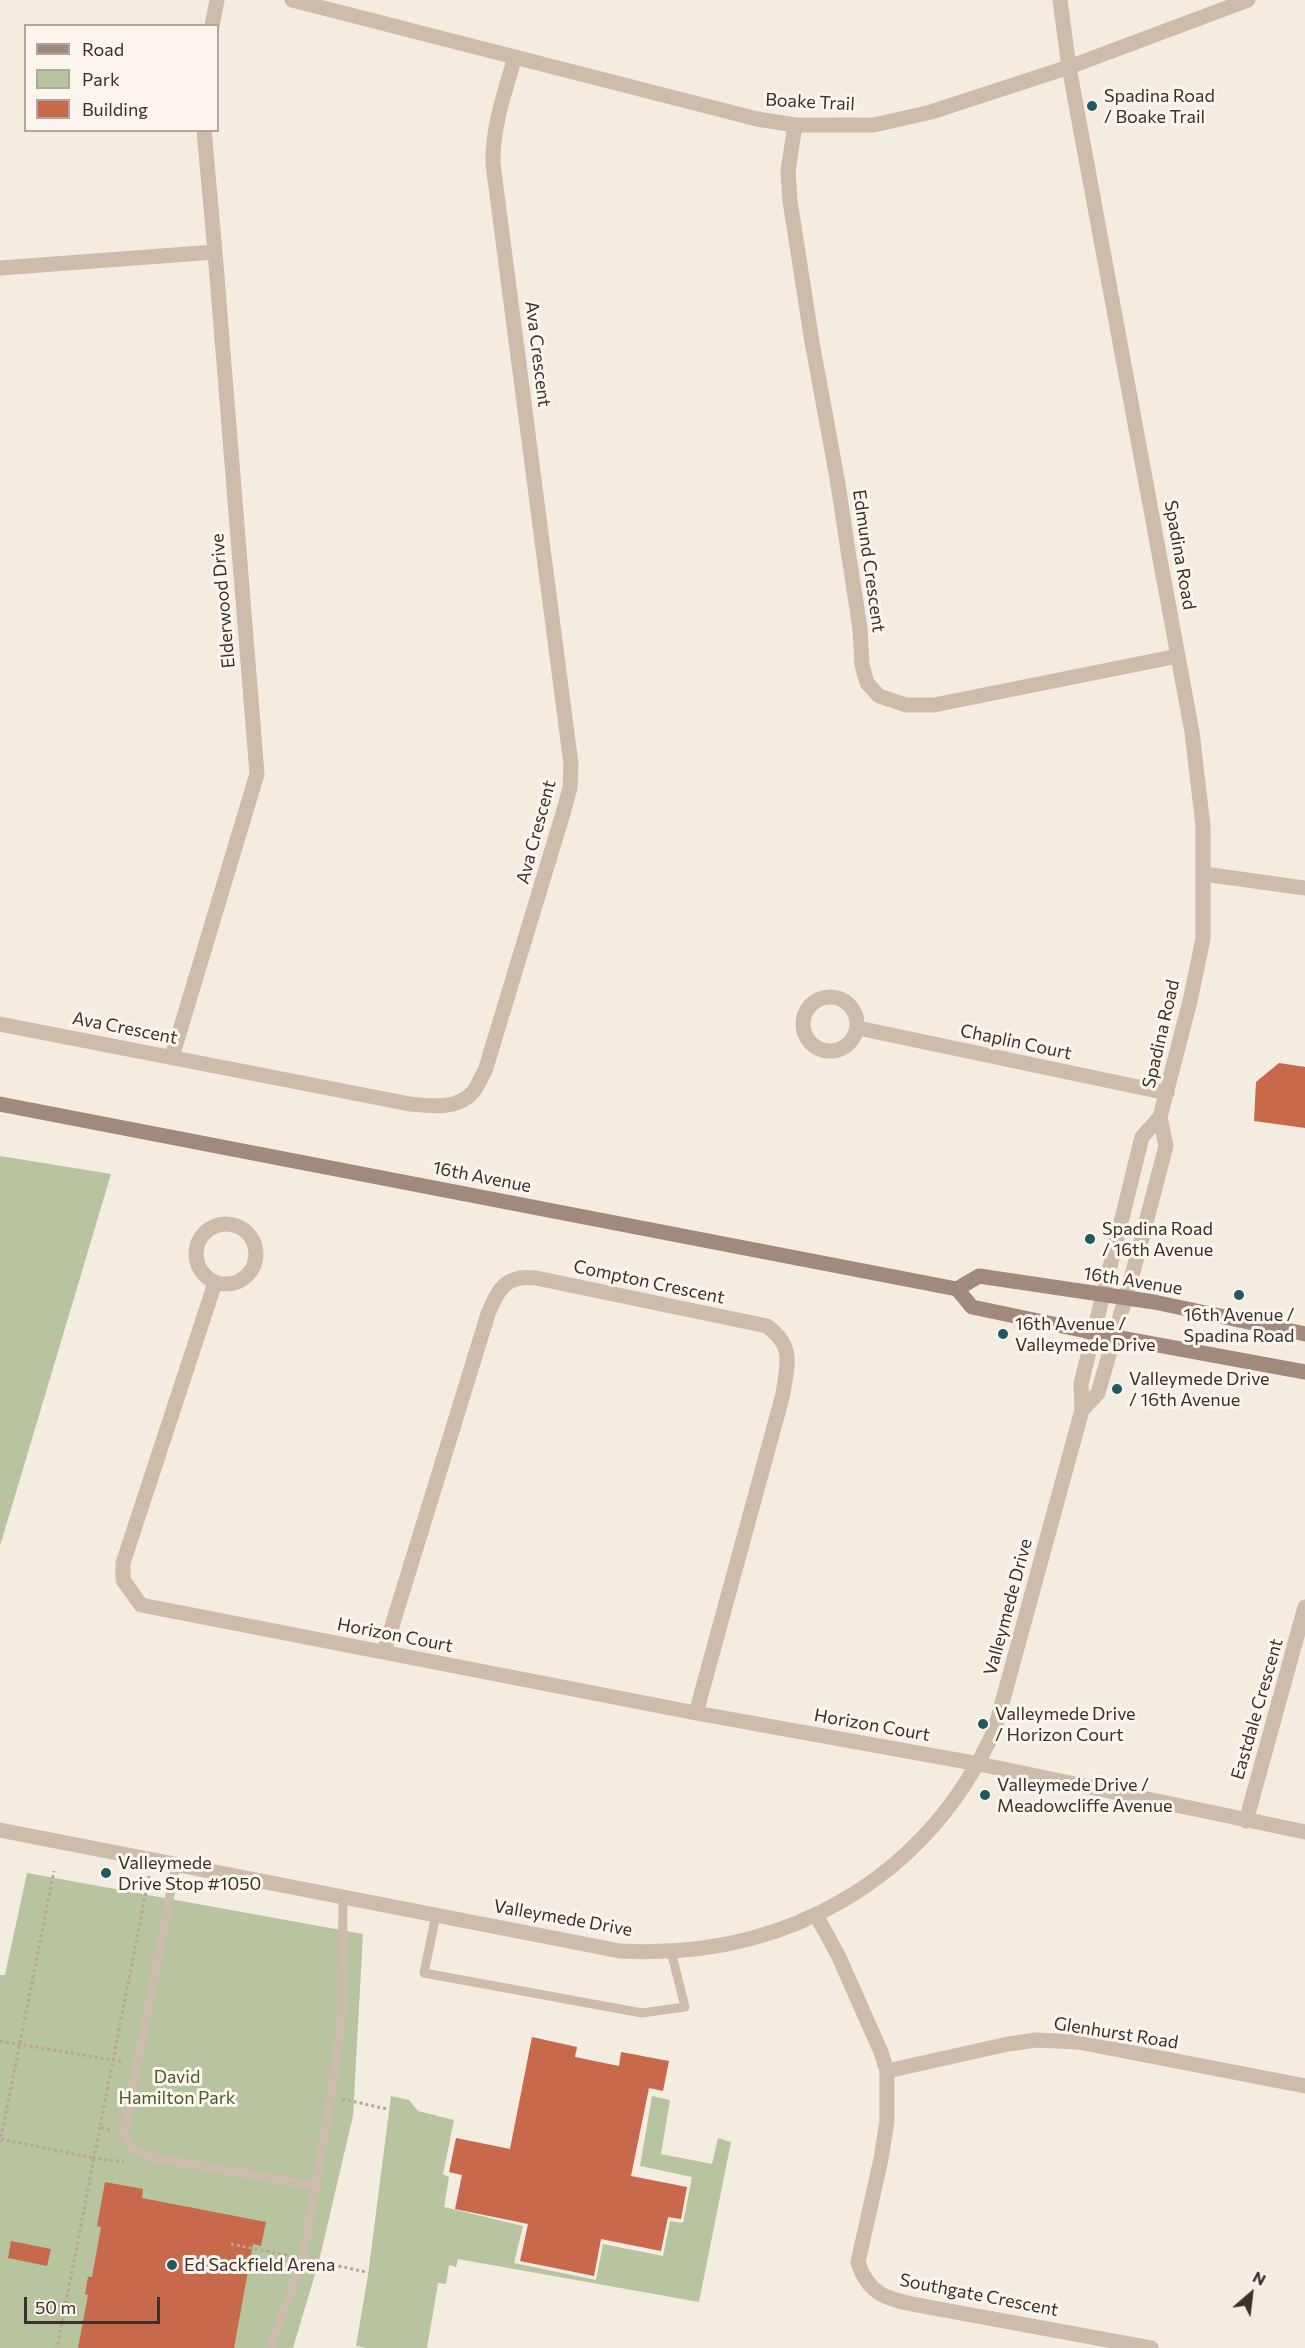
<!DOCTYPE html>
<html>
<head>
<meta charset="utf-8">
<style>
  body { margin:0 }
  #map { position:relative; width:1305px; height:2348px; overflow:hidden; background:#f4ebe1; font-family:Commissioner,sans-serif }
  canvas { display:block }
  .legend { position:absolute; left:24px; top:24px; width:195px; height:108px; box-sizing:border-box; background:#fbf5ee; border:2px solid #aea6a0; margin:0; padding:8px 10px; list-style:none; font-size:18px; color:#3b302b }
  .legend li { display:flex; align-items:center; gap:12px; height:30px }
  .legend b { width:30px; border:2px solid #aea6a0 }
  .north { position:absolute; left:1221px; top:2264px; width:60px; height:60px; -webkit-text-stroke:4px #fbf5ee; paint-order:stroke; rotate:28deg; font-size:16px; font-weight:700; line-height:24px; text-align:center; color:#3b302b }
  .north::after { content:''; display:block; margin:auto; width:21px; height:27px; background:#3b302b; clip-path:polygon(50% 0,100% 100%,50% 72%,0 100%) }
  .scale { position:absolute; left:24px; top:2297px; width:136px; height:27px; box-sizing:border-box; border:3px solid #3b302b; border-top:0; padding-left:8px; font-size:18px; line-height:21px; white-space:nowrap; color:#3b302b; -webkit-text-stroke:4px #fbf5ee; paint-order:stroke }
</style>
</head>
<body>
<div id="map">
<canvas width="1305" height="2348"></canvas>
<ul class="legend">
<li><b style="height:8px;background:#a18a7d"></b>Road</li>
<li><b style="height:16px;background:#b8c4a0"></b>Park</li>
<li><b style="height:16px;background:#c8694b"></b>Building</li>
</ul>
<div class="north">N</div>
<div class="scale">50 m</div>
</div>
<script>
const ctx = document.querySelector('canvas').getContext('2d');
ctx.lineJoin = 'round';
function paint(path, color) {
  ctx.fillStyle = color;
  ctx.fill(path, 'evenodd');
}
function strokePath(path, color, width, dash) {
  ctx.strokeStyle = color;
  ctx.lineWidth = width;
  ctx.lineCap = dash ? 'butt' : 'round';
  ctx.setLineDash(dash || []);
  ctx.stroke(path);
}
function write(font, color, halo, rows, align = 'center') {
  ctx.font = font + ' Commissioner,sans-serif';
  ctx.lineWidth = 6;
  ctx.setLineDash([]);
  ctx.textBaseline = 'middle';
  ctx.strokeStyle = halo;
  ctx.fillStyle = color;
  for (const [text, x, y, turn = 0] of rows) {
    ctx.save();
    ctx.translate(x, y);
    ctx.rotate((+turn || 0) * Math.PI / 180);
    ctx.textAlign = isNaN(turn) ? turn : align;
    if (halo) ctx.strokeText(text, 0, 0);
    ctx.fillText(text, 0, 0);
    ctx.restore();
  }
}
const green = new Path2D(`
  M 0,1156 L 111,1174 L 0,1546 Z
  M 27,1873 L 363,1934 L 353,2116 L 319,2261 L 293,2348 L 0,2348 L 0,1975 L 5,1975 Z
  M 391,2096 L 409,2100 L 418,2111 L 454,2120 L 443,2174 L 449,2177 L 444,2207 L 523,2226 L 514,2263 L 596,2280 L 603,2244 L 663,2256 L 670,2221 L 683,2223 L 692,2177 L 640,2166 L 652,2096 L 670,2100 L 661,2154 L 712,2164 L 718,2138 L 731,2142 L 699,2302 L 458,2259 L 456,2267 L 449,2265 L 446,2284 L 438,2283 L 427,2348 L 367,2348 L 356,2346 L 368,2275 Z`);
const building = new Path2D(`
  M 1279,1063 L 1305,1067 L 1305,1128 L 1254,1121 L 1256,1082 Z
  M 532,2037 L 577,2047 L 575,2057 L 619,2066 L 621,2052 L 669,2061 L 663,2091 L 649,2088 L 631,2176 L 687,2187 L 681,2219 L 668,2217 L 661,2251 L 601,2239 L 594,2276 L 520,2261 L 528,2224 L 455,2209 L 462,2175 L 449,2172 L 456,2138 L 510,2149 Z
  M 105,2182 L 143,2189 L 142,2198 L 266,2222 L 261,2246 L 253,2244 L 234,2348 L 78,2348 L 88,2295 L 85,2294 L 88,2277 L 92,2277 L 101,2227 L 97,2226 Z
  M 11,2241 L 51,2249 L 47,2266 L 8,2258 Z`);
const path = new Path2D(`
  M 0,2041 L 124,2062
  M 342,2099 L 387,2109
  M 100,2127 L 94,2158 L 124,2162
  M 110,2130 L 100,2127 L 149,1876
  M 1,2139 L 94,2158 L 57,2348
  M 0,2143 L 54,1871
  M 231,2244 L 291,2256
  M 315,2261 L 366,2272`);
const service = new Path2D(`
  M 176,1864 L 124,2133 L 134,2151 L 155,2158 L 316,2186
  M 436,1915 L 424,1973 L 642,2013 L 685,2007 L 671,1951
  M 270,2348 L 303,2258 L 331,2096 L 342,2016 L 343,1897`);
const minor = new Path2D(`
  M 212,26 L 217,0
  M 795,125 L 788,171 L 790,201 L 812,342 L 837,478 L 860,629 L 862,665 L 867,683 L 879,696 L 906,705 L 934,705 L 1178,656
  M 0,268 L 215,252
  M 1204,874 L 1305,888
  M803 1024a27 27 0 1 1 54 0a27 27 0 1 1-54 0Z
  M 0,1024 L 410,1104 C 431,1106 458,1110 473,1092 C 478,1086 481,1077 485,1071 L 564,810 L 570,788 L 571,764 L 493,164 C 492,127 505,92 515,57
  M 858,1028 L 1167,1093
  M 172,1057 L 257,774 L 215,252 L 204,130
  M196 1254a30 30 0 1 1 60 0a30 30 0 1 1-60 0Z
  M 215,1283 L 123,1563 L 123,1580 L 141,1605 L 696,1713 L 979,1764 L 1305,1832
  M 384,1652 L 488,1314 C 498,1289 506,1274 536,1278 L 767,1326 C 795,1347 787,1363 783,1394 L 696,1713
  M 1246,1821 L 1305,1607
  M 816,1915 L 838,1955 L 881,2052 L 887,2071 L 887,2121 L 881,2159 L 858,2262 C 869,2299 894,2300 928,2307 L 1151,2348
  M 887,2071 L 1008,2044 L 1036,2040 L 1078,2042 L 1305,2086`);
const tertiary = new Path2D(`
  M 292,0 L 757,119 L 795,125 L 874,125 L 931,112 L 1069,67 L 1248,0
  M 1082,1410 L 1098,1393 L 1134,1268 L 1166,1146 L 1160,1117
  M 0,1830 L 620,1951 C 785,1960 926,1880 995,1729 L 1082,1410 L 1081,1384 L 1142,1137 L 1160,1117 L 1190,1001 L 1203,939 L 1203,826 L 1192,732 L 1069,67 L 1060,0`);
const secondary = new Path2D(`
  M 0,1104 L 957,1289 L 972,1307 L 1115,1337 L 1305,1372
  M 957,1289 L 979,1276 L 1154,1302 L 1305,1334`);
const markers = [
  [1092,106,6,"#1f5a5e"],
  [1090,1239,6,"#1f5a5e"],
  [1239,1295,6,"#1f5a5e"],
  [1003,1334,6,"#1f5a5e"],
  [1117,1389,6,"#1f5a5e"],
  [983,1724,6,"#1f5a5e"],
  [985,1795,6,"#1f5a5e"],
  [106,1873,6,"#1f5a5e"],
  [172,2265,6,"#1f5a5e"]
];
const poiNames = [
  ["Spadina Road",1104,96],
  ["/ Boake Trail",1104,117],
  ["Spadina Road",1102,1229],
  ["/ 16th Avenue",1102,1250],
  ["16th Avenue /",1239,1315,"center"],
  ["Spadina Road",1239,1336,"center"],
  ["16th Avenue /",1015,1324],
  ["Valleymede Drive",1015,1345],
  ["Valleymede Drive",1129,1379],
  ["/ 16th Avenue",1129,1400],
  ["Valleymede Drive",995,1714],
  ["/ Horizon Court",995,1735],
  ["Valleymede Drive /",997,1785],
  ["Meadowcliffe Avenue",997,1806],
  ["Valleymede",118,1863],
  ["Drive Stop #1050",118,1884],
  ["Ed Sackfield Arena",184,2265]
];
const streetNames = [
  ["Boake Trail",810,102,3],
  ["Ava Crescent",538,354,83],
  ["Spadina Road",1180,555,80],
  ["Edmund Crescent",869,561,82],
  ["Elderwood Drive",223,601,-95],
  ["Ava Crescent",536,832,-75],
  ["Ava Crescent",125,1028,11],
  ["Spadina Road",1161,1034,-77],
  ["Chaplin Court",1016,1042,12],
  ["16th Avenue",482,1177,11],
  ["16th Avenue",1133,1281,9],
  ["Compton Crescent",649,1282,12],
  ["Valleymede Drive",1008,1607,-75],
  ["Horizon Court",395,1635,11],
  ["Eastdale Crescent",1257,1709,-74],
  ["Horizon Court",872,1725,10],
  ["Valleymede Drive",563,1918,10],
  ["Glenhurst Road",1116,2033,9],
  ["Southgate Crescent",979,2295,11]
];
const parkNames = [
  ["David",177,2077],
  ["Hamilton Park",177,2098]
];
paint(green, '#b8c4a0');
paint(building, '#c8694b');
strokePath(path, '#b9a596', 3, [3, 3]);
strokePath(service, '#cdbbac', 9);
strokePath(minor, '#cdbbac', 15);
strokePath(tertiary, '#cdbbac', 15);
strokePath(secondary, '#a18a7d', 15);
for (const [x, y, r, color] of markers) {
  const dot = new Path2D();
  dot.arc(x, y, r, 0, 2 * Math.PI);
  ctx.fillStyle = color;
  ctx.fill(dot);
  strokePath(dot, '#fbf5ee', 2);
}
write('18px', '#3b302b', '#fbf5ee', poiNames, 'left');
write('18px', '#3b302b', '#fbf5ee', streetNames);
write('18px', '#4a5a2e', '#fbf5ee', parkNames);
</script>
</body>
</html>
